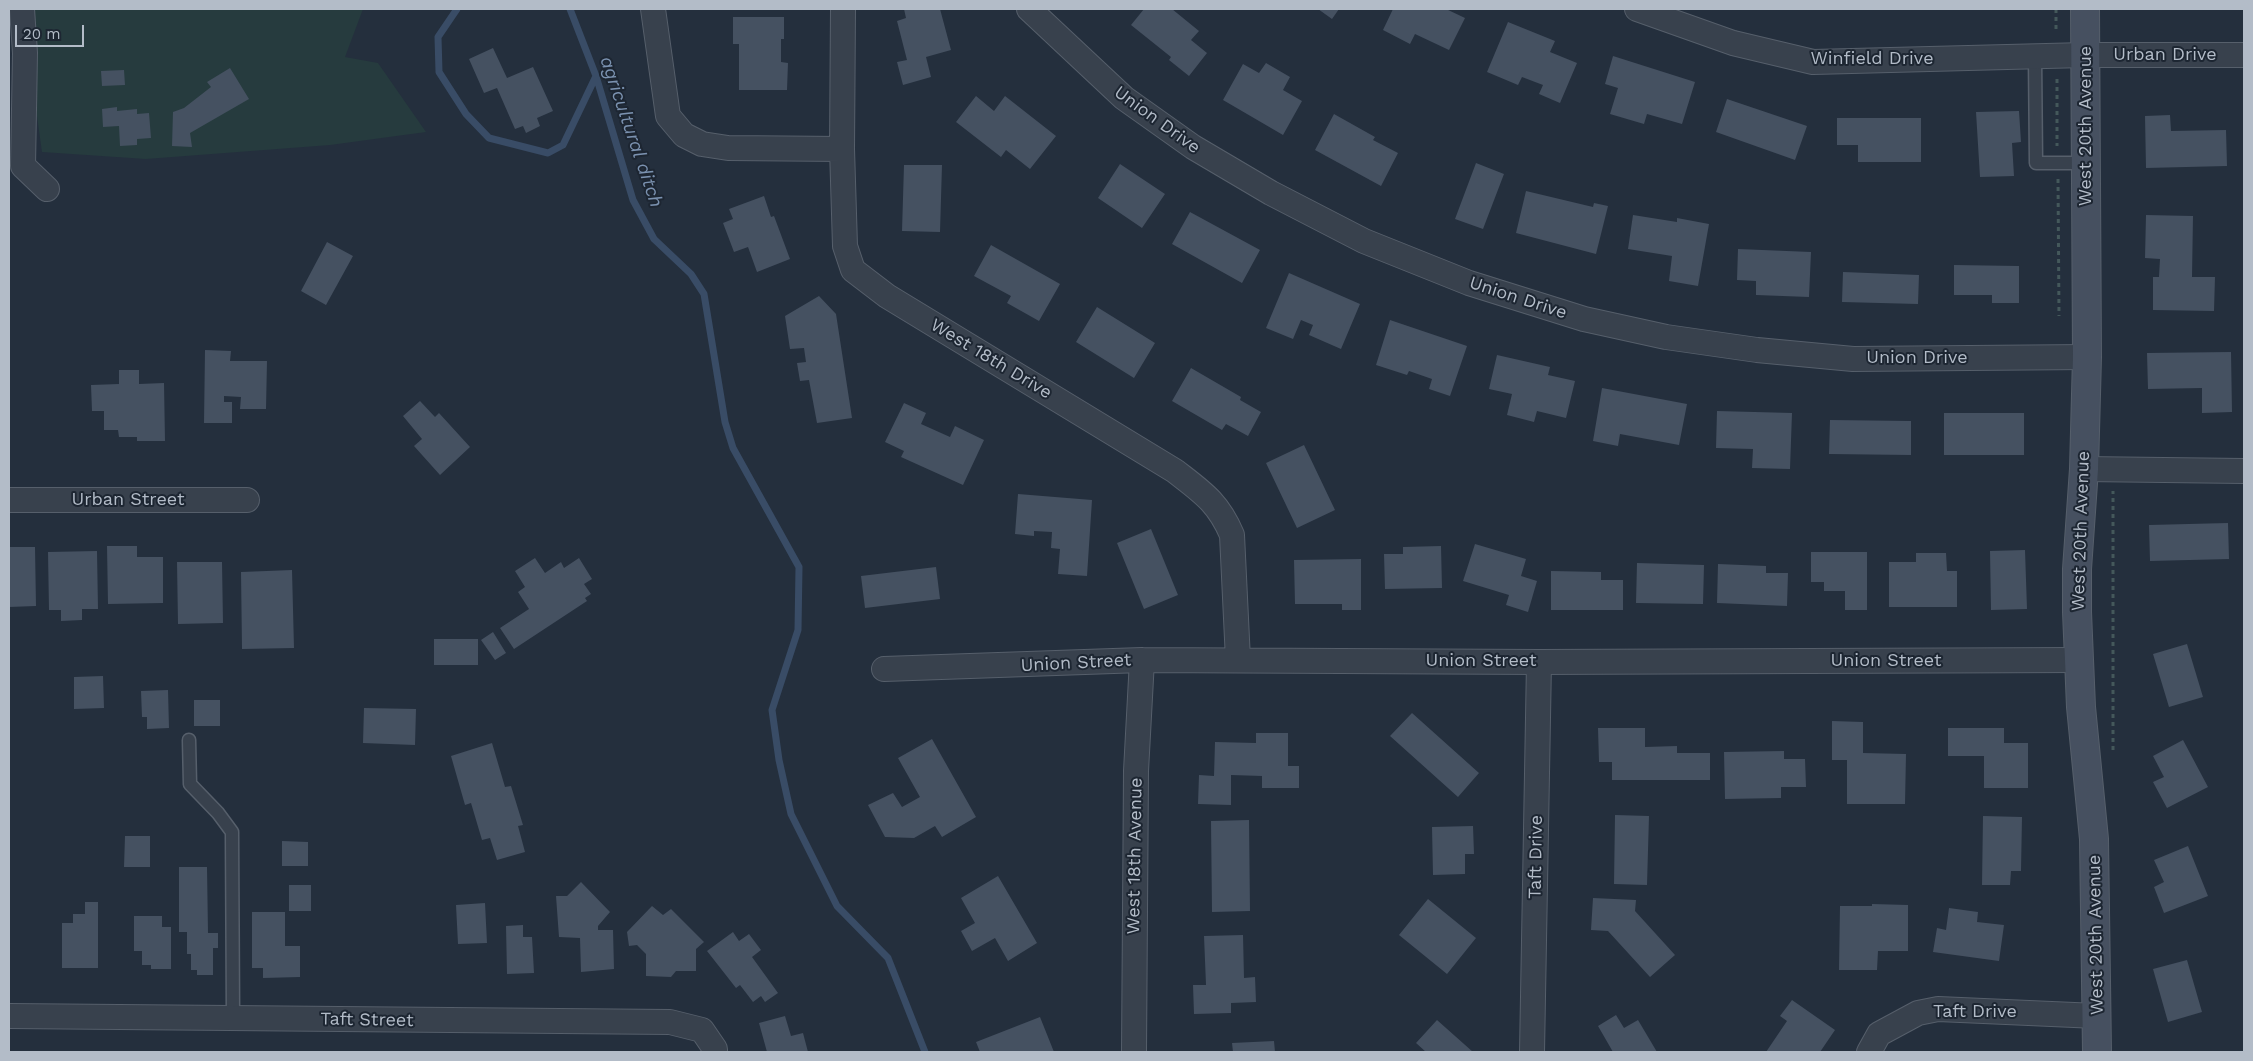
<!DOCTYPE html>
<html>
<head>
<meta charset="utf-8">
<style>
  body { margin:0 }
  #map { position:relative; width:2253px; height:1061px; overflow:hidden; background:#242f3d; font-family:"Work Sans",sans-serif }
  canvas { display:block }
  .frame { position:absolute; inset:0; border:10px solid #b3bcc8; pointer-events:none }
  .scale { position:absolute; left:15px; top:25px; width:69px; height:22px; box-sizing:border-box; border:2px solid #b3bcc8; border-top:0; padding-left:6px; font-size:15px; line-height:18px; white-space:nowrap; color:#b3bcc8; -webkit-text-stroke:4px #1d2632; paint-order:stroke }
</style>
</head>
<body>
<div id="map">
<canvas width="2253" height="1061"></canvas>
<div class="frame"></div>
<div class="scale">20 m</div>
</div>
<script>
const ctx = document.querySelector('canvas').getContext('2d');
ctx.lineJoin = 'round';
function paint(path, color) {
  ctx.fillStyle = color;
  ctx.fill(path, 'evenodd');
}
function strokePath(path, color, width, dash) {
  ctx.strokeStyle = color;
  ctx.lineWidth = width;
  ctx.lineCap = dash ? 'butt' : 'round';
  ctx.setLineDash(dash || []);
  ctx.stroke(path);
}
function write(font, color, halo, rows, align = 'center') {
  ctx.font = font + ' "Work Sans",sans-serif';
  ctx.lineWidth = 4;
  ctx.setLineDash([]);
  ctx.textBaseline = 'middle';
  ctx.strokeStyle = halo;
  ctx.fillStyle = color;
  for (const [text, x, y, turn = 0] of rows) {
    ctx.save();
    ctx.translate(x, y);
    ctx.rotate((+turn || 0) * Math.PI / 180);
    ctx.textAlign = isNaN(turn) ? turn : align;
    if (halo) ctx.strokeText(text, 0, 0);
    ctx.fillText(text, 0, 0);
    ctx.restore();
  }
}
const green = new Path2D(`
  M 22,9 L 363,9 L 345,57 L 378,63 L 426,132 L 330,145 L 146,159 L 42,152 Z`);
const stream = new Path2D(`
  M 457,9 L 438,37 L 439,72 L 466,114 L 489,138 L 548,153 L 563,145 L 596,76
  M 570,9 L 596,76 L 633,200 L 654,239 L 691,274 L 704,294 L 725,422 L 733,448 L 799,567 L 798,630 L 772,710 L 779,760 L 791,814 L 837,906 L 888,958 L 925,1052`);
const building = new Path2D(`
  M 904,9 L 940,9 L 951,50 L 926,57 L 931,77 L 903,85 L 897,62 L 907,60 L 897,21 L 906,18 Z
  M 1144,9 L 1172,9 L 1199,31 L 1191,40 L 1207,53 L 1189,76 L 1169,60 L 1171,57 L 1131,25 Z
  M 1318,9 L 1339,9 L 1332,19 Z
  M 1393,9 L 1446,9 L 1465,18 L 1449,50 L 1415,34 L 1410,44 L 1383,30 Z
  M 733,17 L 784,17 L 784,39 L 781,39 L 781,62 L 788,63 L 787,90 L 739,90 L 739,44 L 733,44 Z
  M 1508,22 L 1555,41 L 1550,52 L 1577,63 L 1560,103 L 1539,94 L 1543,85 L 1522,77 L 1518,85 L 1487,72 Z
  M 493,48 L 507,78 L 533,67 L 553,111 L 537,118 L 540,126 L 526,133 L 523,126 L 515,129 L 497,88 L 484,93 L 469,59 Z
  M 1613,56 L 1695,82 L 1682,124 L 1647,114 L 1644,124 L 1610,114 L 1618,88 L 1605,84 Z
  M 1266,63 L 1290,77 L 1283,90 L 1302,101 L 1283,135 L 1223,100 L 1243,64 L 1259,73 Z
  M 230,68 L 249,99 L 190,133 L 192,147 L 172,146 L 173,112 L 184,108 L 211,87 L 207,82 Z
  M 124,70 L 125,85 L 102,86 L 101,71 Z
  M 976,96 L 994,111 L 1005,96 L 1056,136 L 1030,169 L 1006,150 L 1001,157 L 956,122 Z
  M 1727,99 L 1807,126 L 1795,160 L 1716,132 Z
  M 117,107 L 117,111 L 137,109 L 137,114 L 149,113 L 151,138 L 137,139 L 137,145 L 120,146 L 119,126 L 103,127 L 102,109 Z
  M 2019,111 L 2021,142 L 2012,143 L 2014,176 L 1980,177 L 1976,112 Z
  M 1334,114 L 1375,137 L 1373,140 L 1398,153 L 1381,186 L 1315,150 Z
  M 2170,115 L 2171,131 L 2226,130 L 2227,166 L 2146,168 L 2145,116 Z
  M 1837,118 L 1921,118 L 1921,162 L 1858,162 L 1858,145 L 1837,145 Z
  M 1476,163 L 1504,174 L 1483,229 L 1455,219 Z
  M 1120,164 L 1165,194 L 1142,228 L 1098,198 Z
  M 904,165 L 942,165 L 940,232 L 902,231 Z
  M 1526,191 L 1593,207 L 1594,203 L 1608,206 L 1596,254 L 1516,233 Z
  M 764,196 L 771,217 L 774,216 L 790,259 L 757,272 L 748,247 L 734,252 L 723,223 L 733,219 L 729,209 Z
  M 1190,212 L 1260,250 L 1242,283 L 1172,244 Z
  M 1633,215 L 1677,222 L 1677,218 L 1709,224 L 1698,286 L 1669,281 L 1672,256 L 1628,249 Z
  M 2146,215 L 2193,216 L 2192,277 L 2215,277 L 2214,311 L 2153,310 L 2153,277 L 2159,277 L 2160,259 L 2145,258 Z
  M 327,242 L 353,256 L 326,305 L 301,291 Z
  M 991,245 L 1060,284 L 1039,321 L 1007,303 L 1011,296 L 974,276 Z
  M 1738,249 L 1811,252 L 1809,297 L 1756,295 L 1756,281 L 1737,280 Z
  M 1954,265 L 2019,266 L 2019,303 L 1992,303 L 1992,295 L 1954,295 Z
  M 1843,272 L 1919,275 L 1918,304 L 1842,302 Z
  M 1289,273 L 1360,304 L 1341,349 L 1309,335 L 1313,325 L 1301,320 L 1293,339 L 1266,328 Z
  M 819,296 L 836,314 L 852,418 L 817,423 L 809,380 L 800,381 L 797,363 L 806,362 L 804,348 L 790,349 L 785,316 Z
  M 1097,307 L 1155,343 L 1134,378 L 1076,342 Z
  M 1390,320 L 1467,346 L 1450,396 L 1429,389 L 1432,379 L 1409,371 L 1407,375 L 1376,365 Z
  M 205,350 L 231,351 L 230,361 L 267,361 L 266,409 L 240,409 L 241,397 L 224,396 L 224,402 L 232,402 L 232,423 L 204,423 Z
  M 2231,352 L 2232,412 L 2202,413 L 2202,388 L 2148,389 L 2147,353 Z
  M 1497,355 L 1550,367 L 1548,375 L 1575,381 L 1566,418 L 1537,411 L 1534,422 L 1507,415 L 1512,394 L 1489,389 Z
  M 1191,368 L 1241,397 L 1240,400 L 1261,412 L 1248,436 L 1226,424 L 1222,430 L 1172,401 Z
  M 119,370 L 139,370 L 139,384 L 164,383 L 165,441 L 137,441 L 137,437 L 119,437 L 118,430 L 104,430 L 104,411 L 92,411 L 91,385 L 119,384 Z
  M 1602,388 L 1687,404 L 1679,445 L 1620,434 L 1618,446 L 1593,441 Z
  M 420,401 L 435,417 L 439,413 L 470,447 L 440,475 L 414,446 L 422,439 L 403,416 Z
  M 904,403 L 926,413 L 921,424 L 950,437 L 955,426 L 984,440 L 963,485 L 901,457 L 904,451 L 885,442 Z
  M 1717,411 L 1792,413 L 1790,469 L 1752,468 L 1753,449 L 1716,448 Z
  M 1944,413 L 2024,413 L 2024,455 L 1944,455 Z
  M 1830,420 L 1911,421 L 1911,455 L 1829,454 Z
  M 1304,445 L 1335,510 L 1297,528 L 1266,463 Z
  M 1018,494 L 1092,500 L 1087,576 L 1058,574 L 1060,549 L 1051,548 L 1052,532 L 1034,531 L 1034,536 L 1015,534 Z
  M 2228,523 L 2229,559 L 2150,561 L 2149,525 Z
  M 1151,529 L 1178,595 L 1144,609 L 1117,543 Z
  M 1475,544 L 1526,559 L 1521,576 L 1537,581 L 1528,612 L 1506,605 L 1509,595 L 1463,581 Z
  M 107,546 L 137,546 L 137,557 L 163,557 L 163,603 L 108,604 Z
  M 1441,546 L 1442,588 L 1385,589 L 1384,554 L 1403,554 L 1403,547 Z
  M 9,547 L 35,547 L 36,606 L 9,607 Z
  M 2025,550 L 2027,609 L 1991,610 L 1990,551 Z
  M 97,551 L 98,609 L 82,609 L 82,620 L 61,621 L 61,610 L 49,610 L 48,552 Z
  M 1811,552 L 1867,552 L 1867,610 L 1845,610 L 1845,591 L 1824,591 L 1824,582 L 1811,582 Z
  M 1916,553 L 1946,553 L 1947,571 L 1957,571 L 1957,607 L 1889,607 L 1889,562 L 1916,562 Z
  M 535,558 L 545,573 L 561,562 L 564,568 L 579,558 L 592,579 L 584,584 L 591,594 L 585,598 L 587,601 L 514,649 L 500,628 L 529,609 L 518,592 L 525,587 L 515,571 Z
  M 1361,559 L 1361,610 L 1342,610 L 1342,604 L 1295,604 L 1294,560 Z
  M 177,562 L 222,562 L 223,623 L 178,624 Z
  M 1637,563 L 1704,565 L 1703,604 L 1636,603 Z
  M 1718,564 L 1766,566 L 1766,573 L 1788,573 L 1787,606 L 1717,603 Z
  M 936,567 L 940,599 L 865,608 L 861,576 Z
  M 292,570 L 294,648 L 242,649 L 241,572 Z
  M 1551,571 L 1601,572 L 1601,580 L 1623,580 L 1623,610 L 1551,610 Z
  M 493,632 L 506,653 L 495,660 L 481,640 Z
  M 434,639 L 478,639 L 478,665 L 434,665 Z
  M 2187,644 L 2203,697 L 2169,707 L 2153,654 Z
  M 103,676 L 104,708 L 74,709 L 74,677 Z
  M 168,690 L 169,728 L 147,729 L 147,717 L 142,717 L 141,691 Z
  M 194,700 L 220,700 L 220,726 L 194,726 Z
  M 364,708 L 416,709 L 415,745 L 363,743 Z
  M 1412,713 L 1479,773 L 1458,797 L 1390,736 Z
  M 1832,721 L 1863,722 L 1863,753 L 1906,754 L 1905,804 L 1847,804 L 1847,760 L 1832,760 Z
  M 1598,728 L 1645,728 L 1645,747 L 1677,746 L 1677,753 L 1710,753 L 1710,780 L 1612,780 L 1612,762 L 1599,762 Z
  M 1948,728 L 2004,728 L 2004,743 L 2028,743 L 2028,788 L 1984,788 L 1984,756 L 1948,756 Z
  M 1256,733 L 1288,733 L 1288,766 L 1299,766 L 1299,788 L 1262,788 L 1262,776 L 1231,775 L 1231,805 L 1198,804 L 1199,775 L 1214,776 L 1215,742 L 1256,743 Z
  M 932,739 L 976,817 L 942,837 L 935,826 L 914,838 L 885,837 L 868,805 L 893,793 L 902,807 L 920,797 L 898,758 Z
  M 2183,740 L 2208,787 L 2167,808 L 2153,782 L 2164,777 L 2153,756 Z
  M 492,743 L 505,787 L 511,786 L 523,825 L 518,826 L 525,852 L 497,860 L 490,838 L 482,840 L 471,803 L 465,805 L 451,756 Z
  M 1784,751 L 1784,759 L 1805,759 L 1806,787 L 1781,787 L 1781,798 L 1725,799 L 1724,752 Z
  M 1615,815 L 1649,816 L 1647,885 L 1614,884 Z
  M 1983,816 L 2022,817 L 2021,871 L 2011,871 L 2010,885 L 1982,885 Z
  M 1249,820 L 1250,911 L 1212,912 L 1211,821 Z
  M 1473,826 L 1474,854 L 1465,854 L 1465,874 L 1433,875 L 1432,827 Z
  M 125,836 L 150,836 L 150,867 L 124,867 Z
  M 282,841 L 308,842 L 308,866 L 282,866 Z
  M 2188,846 L 2208,896 L 2164,913 L 2154,887 L 2164,882 L 2154,860 Z
  M 179,867 L 207,867 L 208,933 L 218,933 L 218,948 L 213,948 L 213,975 L 197,975 L 197,970 L 191,970 L 191,954 L 187,954 L 187,932 L 179,932 Z
  M 998,876 L 1037,943 L 1008,961 L 995,938 L 972,951 L 961,931 L 975,923 L 961,898 Z
  M 581,882 L 610,912 L 598,926 L 598,930 L 613,930 L 614,969 L 581,972 L 580,938 L 559,937 L 556,896 L 567,896 Z
  M 289,885 L 311,885 L 311,911 L 289,911 Z
  M 1593,898 L 1636,900 L 1635,911 L 1675,955 L 1650,977 L 1608,931 L 1591,930 Z
  M 1428,899 L 1476,938 L 1447,974 L 1399,935 Z
  M 85,902 L 98,902 L 98,968 L 62,968 L 62,923 L 73,923 L 73,914 L 85,914 Z
  M 485,903 L 487,943 L 458,944 L 456,905 Z
  M 1872,904 L 1908,905 L 1908,951 L 1878,951 L 1877,970 L 1839,970 L 1840,906 L 1872,906 Z
  M 652,906 L 663,915 L 671,909 L 704,942 L 696,949 L 696,971 L 676,971 L 671,977 L 646,976 L 646,954 L 637,945 L 629,946 L 627,932 Z
  M 1949,908 L 1978,912 L 1977,922 L 2004,925 L 1999,961 L 1933,952 L 1937,928 L 1946,930 Z
  M 252,912 L 285,912 L 285,946 L 300,946 L 300,977 L 263,978 L 263,968 L 252,968 Z
  M 134,916 L 162,916 L 162,927 L 171,927 L 171,969 L 151,969 L 151,965 L 142,965 L 142,951 L 134,951 Z
  M 523,925 L 523,937 L 532,937 L 534,973 L 507,974 L 506,926 Z
  M 733,932 L 739,941 L 749,934 L 761,950 L 752,957 L 778,993 L 765,1002 L 761,996 L 753,1002 L 740,985 L 736,988 L 707,951 Z
  M 1243,935 L 1244,978 L 1255,977 L 1256,1002 L 1231,1003 L 1231,1013 L 1194,1014 L 1193,985 L 1206,985 L 1204,936 Z
  M 2187,960 L 2202,1012 L 2168,1022 L 2153,969 Z
  M 1792,1000 L 1835,1030 L 1820,1052 L 1766,1052 L 1787,1021 L 1780,1016 Z
  M 1616,1015 L 1624,1028 L 1638,1020 L 1657,1052 L 1613,1052 L 1598,1026 Z
  M 785,1016 L 791,1036 L 803,1033 L 808,1052 L 767,1052 L 759,1023 Z
  M 1040,1017 L 1054,1052 L 980,1052 L 976,1042 Z
  M 1437,1020 L 1473,1052 L 1426,1052 L 1416,1043 Z
  M 1274,1041 L 1275,1052 L 1233,1052 L 1232,1043 Z`);
const path = new Path2D(`
  M 2056,9 L 2056,33
  M 2057,79 L 2057,146
  M 2058,179 L 2059,316
  M 2113,750 L 2113,491`);
const lane = new Path2D(`
  M 2035,57 L 2036,163 L 2086,163
  M 189,740 L 190,784 L 218,813 L 232,832 L 233,1017`);
const street = new Path2D(`
  M 22,9 L 25,53 L 23,166 L 47,189
  M 653,9 L 668,116 L 684,135 L 702,144 L 728,148 L 842,149
  M 843,9 L 842,149 L 845,246 L 853,270 L 887,296 L 1175,471 C 1202,492 1218,502 1232,535 L 1238,660
  M 1029,9 L 1124,98 L 1193,147 L 1271,193 L 1364,241 L 1469,283 L 1584,319 L 1666,337 L 1757,350 L 1853,359 L 2087,357
  M 1637,9 L 1733,43 L 1813,62 L 2085,55 L 2244,55
  M 2084,469 L 2244,471
  M 9,500 L 247,500
  M 884,669 L 1142,660 L 1539,662 L 2078,660
  M 9,1016 L 670,1022 L 702,1030 L 715,1049 L 715,1052
  M 1134,1052 L 1136,771 L 1142,660
  M 1532,1052 L 1539,662
  M 1869,1052 L 1879,1034 L 1918,1013 L 1938,1009 L 2097,1016`);
const secondary = new Path2D(`
  M 2085,9 L 2087,357 L 2084,469 L 2077,569 L 2077,612 L 2081,707 L 2094,839 L 2097,1052`);
const streetNames = [
  ["Urban Drive",2165,55],
  ["Winfield Drive",1872,59],
  ["Union Drive",1157,120,36],
  ["West 20th Avenue",2086,126,-90],
  ["Union Drive",1518,298,18],
  ["Union Drive",1917,358],
  ["West 18th Drive",991,359,31],
  ["Urban Street",128,500],
  ["West 20th Avenue",2081,531,-88],
  ["Union Street",1481,661],
  ["Union Street",1886,661],
  ["Union Street",1076,663,-3],
  ["West 18th Avenue",1135,856,-89],
  ["Taft Drive",1536,857,-89],
  ["West 20th Avenue",2096,935,-91],
  ["Taft Drive",1975,1012],
  ["Taft Street",367,1020,1]
];
const waterNames = [
  ["agricultural ditch",631,132,71]
];
paint(green, '#263b3e');
strokePath(stream, '#394c66', 7);
paint(building, '#455161');
strokePath(lane, '#565f6b', 15);
strokePath(street, '#565f6b', 26);
strokePath(secondary, '#565f6b', 30);
strokePath(path, '#44585b', 3, [4, 4]);
strokePath(lane, '#38414d', 12);
strokePath(street, '#38414d', 24);
strokePath(secondary, '#465060', 28);
write('18px', '#b3bcc8', '#1d2632', streetNames);
write('italic 19px', '#7b92b0', '#1d2632', waterNames);
</script>
</body>
</html>
